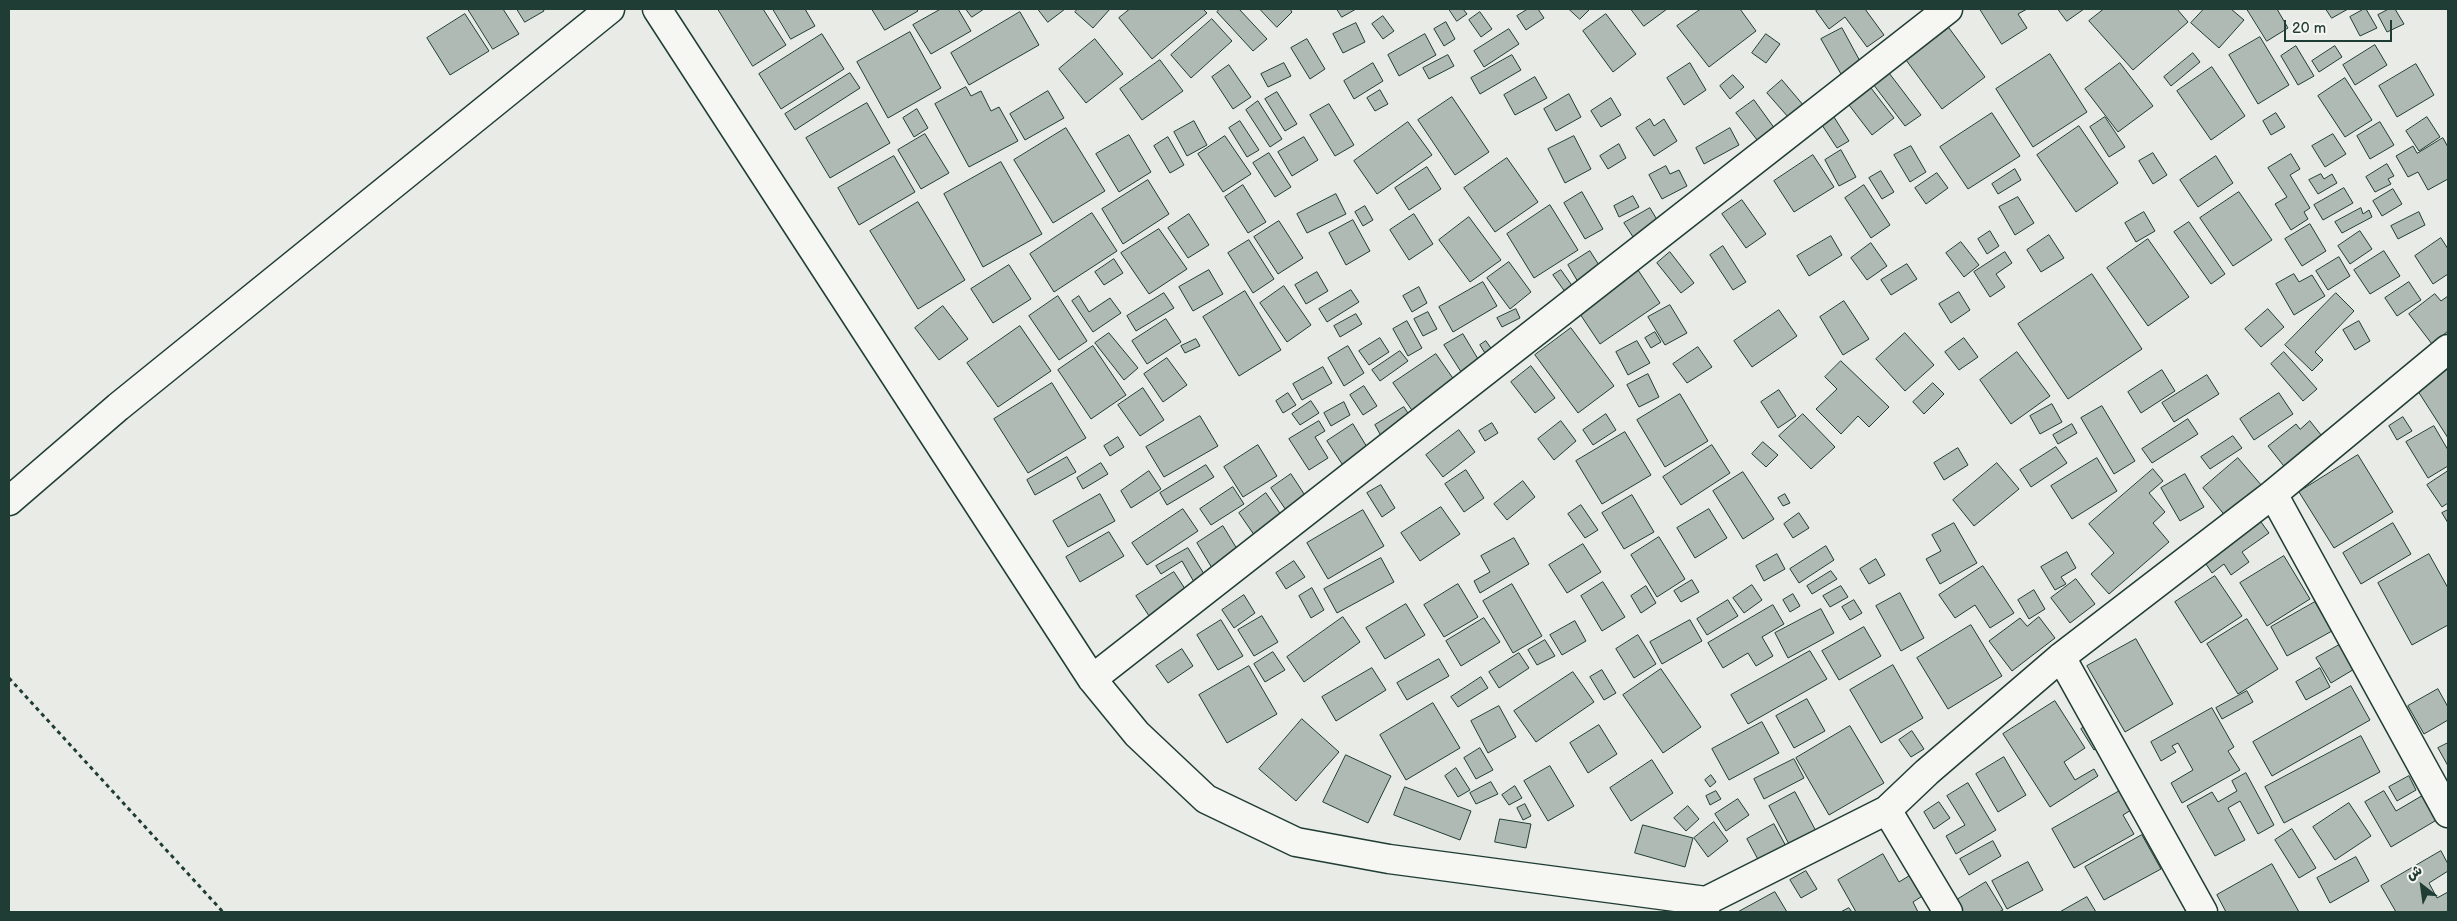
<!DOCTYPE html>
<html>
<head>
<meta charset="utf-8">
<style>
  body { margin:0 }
  #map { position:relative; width:2457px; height:921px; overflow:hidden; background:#e9ebe7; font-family:"Balsamiq Sans","Playpen Sans Arabic",sans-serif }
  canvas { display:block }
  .frame { position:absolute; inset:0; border:10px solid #1f3d34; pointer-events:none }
  .north { position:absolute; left:2397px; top:861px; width:50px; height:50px; -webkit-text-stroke:4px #f6f6f2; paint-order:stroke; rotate:330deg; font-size:14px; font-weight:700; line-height:20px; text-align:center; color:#1f3d34 }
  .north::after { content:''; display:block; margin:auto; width:18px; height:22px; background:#1f3d34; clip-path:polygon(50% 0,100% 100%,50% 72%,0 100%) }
  .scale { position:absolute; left:2284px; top:20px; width:108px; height:22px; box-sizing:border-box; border:2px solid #1f3d34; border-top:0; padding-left:6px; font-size:15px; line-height:18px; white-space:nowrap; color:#1f3d34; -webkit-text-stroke:4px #f6f6f2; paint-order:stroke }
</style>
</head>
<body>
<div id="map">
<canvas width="2457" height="921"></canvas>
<div class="frame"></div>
<div class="north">ش</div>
<div class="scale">20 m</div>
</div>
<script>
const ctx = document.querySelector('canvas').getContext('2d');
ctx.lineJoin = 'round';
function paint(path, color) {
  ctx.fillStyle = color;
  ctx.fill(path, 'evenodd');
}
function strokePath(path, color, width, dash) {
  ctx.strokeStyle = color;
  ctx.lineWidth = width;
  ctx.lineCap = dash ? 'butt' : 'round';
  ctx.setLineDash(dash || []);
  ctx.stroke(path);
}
const building = new Path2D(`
  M 468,9 L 503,9 L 519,34 L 493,49 Z
  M 517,9 L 543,9 L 544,11 L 525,22 Z
  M 718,9 L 763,9 L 786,45 L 753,66 Z
  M 773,9 L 805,9 L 815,26 L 791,39 Z
  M 872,9 L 916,9 L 918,11 L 885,30 Z
  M 941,9 L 958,9 L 971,31 L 931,54 L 913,25 Z
  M 966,9 L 984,9 L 972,17 Z
  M 1038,9 L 1065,9 L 1048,22 Z
  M 1078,9 L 1110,9 L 1093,28 L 1075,12 Z
  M 1130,9 L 1203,9 L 1207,13 L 1152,59 L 1119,18 Z
  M 1220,9 L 1239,9 L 1267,39 L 1253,51 L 1217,12 Z
  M 1260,9 L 1290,9 L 1292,12 L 1277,27 Z
  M 1337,9 L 1356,9 L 1342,17 Z
  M 1449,9 L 1463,9 L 1467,14 L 1457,21 Z
  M 1528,9 L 1538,9 L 1544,18 L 1526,30 L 1517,16 Z
  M 1569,9 L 1590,9 L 1580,19 Z
  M 1631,9 L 1667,9 L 1644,26 Z
  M 1701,9 L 1740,9 L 1756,31 L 1709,67 L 1677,26 Z
  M 1819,9 L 1865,9 L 1884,35 L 1867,47 L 1845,17 L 1829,29 L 1816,11 Z
  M 1980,9 L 2027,9 L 2018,14 L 2027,28 L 2002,44 Z
  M 2058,9 L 2084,9 L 2067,21 Z
  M 2104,9 L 2177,9 L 2188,22 L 2133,70 L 2089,21 Z
  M 2204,9 L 2231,9 L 2244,20 L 2219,48 L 2191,23 Z
  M 2247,9 L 2277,9 L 2288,28 L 2267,41 Z
  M 2326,9 L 2348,9 L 2332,18 Z
  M 2364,9 L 2366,9 L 2377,28 L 2360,36 L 2350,17 Z
  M 2389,9 L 2395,9 L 2404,24 L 2387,32 L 2378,15 Z
  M 1020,12 L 1039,45 L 969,85 L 951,53 Z
  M 1480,12 L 1492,29 L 1481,37 L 1469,20 Z
  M 465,14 L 489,51 L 450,75 L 427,38 Z
  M 1606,14 L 1636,54 L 1613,72 L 1583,31 Z
  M 1383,16 L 1394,31 L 1383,39 L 1372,24 Z
  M 1212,19 L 1232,41 L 1191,78 L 1171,55 Z
  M 1446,22 L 1455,39 L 1444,46 L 1434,29 Z
  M 1356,23 L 1365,42 L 1343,53 L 1333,34 Z
  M 1842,28 L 1861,63 L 1841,74 L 1821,39 Z
  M 1949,28 L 1985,77 L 1942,109 L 1906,60 Z
  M 1509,29 L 1519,44 L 1484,67 L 1474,51 Z
  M 910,32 L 941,88 L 888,118 L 857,62 Z
  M 822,34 L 844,69 L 781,109 L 759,74 Z
  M 1425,34 L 1436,55 L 1399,76 L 1388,55 Z
  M 1766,34 L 1780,44 L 1766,63 L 1752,53 Z
  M 2260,37 L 2289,85 L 2258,104 L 2229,55 Z
  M 1095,39 L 1123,74 L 1086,103 L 1059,69 Z
  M 1307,39 L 1325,69 L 1310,79 L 1291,48 Z
  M 2375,45 L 2387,65 L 2355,85 L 2343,65 Z
  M 2296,46 L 2314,76 L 2298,85 L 2281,56 Z
  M 2335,46 L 2342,57 L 2319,72 L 2312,61 Z
  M 2193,53 L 2200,62 L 2171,86 L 2164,77 Z
  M 2050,54 L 2087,112 L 2033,147 L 1996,89 Z
  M 1448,55 L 1454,66 L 1429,79 L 1423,68 Z
  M 1512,55 L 1521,70 L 1480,94 L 1471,78 Z
  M 1160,60 L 1183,91 L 1142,120 L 1120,89 Z
  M 1284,63 L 1291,76 L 1268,87 L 1261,74 Z
  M 1373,63 L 1383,81 L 1354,99 L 1344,81 Z
  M 1690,63 L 1706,90 L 1684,105 L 1667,78 Z
  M 2120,63 L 2153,106 L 2118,132 L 2085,89 Z
  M 2416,64 L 2434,95 L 2397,117 L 2379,86 Z
  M 1229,65 L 1251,97 L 1233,109 L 1212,77 Z
  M 2212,67 L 2245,116 L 2211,140 L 2177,91 Z
  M 1886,69 L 1921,115 L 1905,126 L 1870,80 Z
  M 850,73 L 860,88 L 795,130 L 785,114 Z
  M 1733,75 L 1744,87 L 1730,99 L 1720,86 Z
  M 1535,77 L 1547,98 L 1515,115 L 1504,95 Z
  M 2345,78 L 2372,120 L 2345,137 L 2318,96 Z
  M 1782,80 L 1804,106 L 1789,118 L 1767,93 Z
  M 966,87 L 971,96 L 981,91 L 991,111 L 999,107 L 1018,141 L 969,167 L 935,104 Z
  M 1871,88 L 1894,118 L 1872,135 L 1849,105 Z
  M 1380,90 L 1388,104 L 1375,111 L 1367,98 Z
  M 1048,91 L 1064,118 L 1025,140 L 1010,114 Z
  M 1277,92 L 1297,124 L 1285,131 L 1265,99 Z
  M 1569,94 L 1581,117 L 1556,131 L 1544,109 Z
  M 1452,97 L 1489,152 L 1455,175 L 1418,120 Z
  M 1611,98 L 1621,115 L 1601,127 L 1591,111 Z
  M 1754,100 L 1775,129 L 1758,141 L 1736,113 Z
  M 1258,101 L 1282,139 L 1270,147 L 1246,110 Z
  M 867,103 L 890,143 L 830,178 L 806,138 Z
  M 1329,104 L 1354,145 L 1335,156 L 1310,115 Z
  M 917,109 L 928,128 L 914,137 L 903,118 Z
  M 1992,113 L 2020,156 L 1968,189 L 1940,147 Z
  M 2276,113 L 2285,127 L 2271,135 L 2263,121 Z
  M 1834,117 L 1849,141 L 1837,148 L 1822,125 Z
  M 2105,117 L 2125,147 L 2109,157 L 2090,127 Z
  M 2427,117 L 2440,137 L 2419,151 L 2406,131 Z
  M 1650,119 L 1654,126 L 1664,119 L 1677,141 L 1654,156 L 1636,128 Z
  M 1194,121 L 1207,145 L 1187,156 L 1174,132 Z
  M 1240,121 L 1259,150 L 1247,157 L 1229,128 Z
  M 1408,122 L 1432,155 L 1377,194 L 1354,161 Z
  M 2380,122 L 2394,145 L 2370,159 L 2357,136 Z
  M 2079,126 L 2118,183 L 2076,212 L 2037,155 Z
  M 1066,128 L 1105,191 L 1053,223 L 1014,160 Z
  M 1730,128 L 1739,145 L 1704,164 L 1696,148 Z
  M 925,134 L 949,173 L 921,189 L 898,150 Z
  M 2333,134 L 2346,154 L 2325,167 L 2312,146 Z
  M 1129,135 L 1151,172 L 1119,192 L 1096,154 Z
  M 1225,136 L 1251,174 L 1223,192 L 1198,154 Z
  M 1574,136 L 1591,169 L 1565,183 L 1548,149 Z
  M 1168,137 L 1184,165 L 1170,173 L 1154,146 Z
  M 1304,137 L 1318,160 L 1292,176 L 1278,152 Z
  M 2443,138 L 2448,147 L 2448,179 L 2428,190 L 2418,172 L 2408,177 L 2396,156 L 2413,146 L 2417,153 Z
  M 1619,144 L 1626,158 L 1608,169 L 1600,156 Z
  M 1911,146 L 1926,172 L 1910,182 L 1894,155 Z
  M 1841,150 L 1856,177 L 1839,186 L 1825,160 Z
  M 1269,153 L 1291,187 L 1275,197 L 1253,163 Z
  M 2153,153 L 2167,175 L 2153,184 L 2139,161 Z
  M 2291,154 L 2300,169 L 2290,175 L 2310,208 L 2304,212 L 2308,219 L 2291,230 L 2275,204 L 2287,197 L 2268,168 Z
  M 1813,155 L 1834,187 L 1794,212 L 1774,181 Z
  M 894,156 L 915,192 L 859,225 L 838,188 Z
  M 2216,156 L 2233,183 L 2198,207 L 2180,180 Z
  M 1507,158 L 1538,202 L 1495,232 L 1464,188 Z
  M 1001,162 L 1042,234 L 983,267 L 944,194 Z
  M 2387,164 L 2394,176 L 2388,179 L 2391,184 L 2375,192 L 2366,177 Z
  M 1666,166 L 1670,174 L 1679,170 L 1687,186 L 1662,199 L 1649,175 Z
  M 1427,167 L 1441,189 L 1409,210 L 1395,188 Z
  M 2015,169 L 2021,180 L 1998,194 L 1992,184 Z
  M 1881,171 L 1894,192 L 1882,199 L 1869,178 Z
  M 1937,173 L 1948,188 L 1926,204 L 1915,188 Z
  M 2321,174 L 2324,179 L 2332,174 L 2337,183 L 2318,194 L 2309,180 Z
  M 1148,180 L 1169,214 L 1123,244 L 1102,209 Z
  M 1243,185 L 1266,222 L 1248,233 L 1225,197 Z
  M 1864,185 L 1890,225 L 1871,238 L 1845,198 Z
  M 2344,188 L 2353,203 L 2323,220 L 2314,205 Z
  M 2393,189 L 2402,204 L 2382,216 L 2373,201 Z
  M 1582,192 L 1603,229 L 1585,239 L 1564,203 Z
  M 2239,192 L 2272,240 L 2233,266 L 2200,218 Z
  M 1336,194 L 1346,214 L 1307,233 L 1297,214 Z
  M 1633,196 L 1639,207 L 1619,217 L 1614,206 Z
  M 2018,197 L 2034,223 L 2015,235 L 1999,207 Z
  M 1742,200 L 1766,234 L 1746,248 L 1722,214 Z
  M 918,202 L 965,280 L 918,309 L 870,231 Z
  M 1550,205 L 1578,250 L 1534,278 L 1507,234 Z
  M 1365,206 L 1373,220 L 1363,226 L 1355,212 Z
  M 1650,208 L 1662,228 L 1637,243 L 1624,223 Z
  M 2361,208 L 2363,214 L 2369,210 L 2372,217 L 2342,233 L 2335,222 Z
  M 2144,212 L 2155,231 L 2136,242 L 2125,223 Z
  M 2419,212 L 2425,225 L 2398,239 L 2391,226 Z
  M 1092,213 L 1117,251 L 1054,292 L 1030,254 Z
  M 1189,214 L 1209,245 L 1188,258 L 1168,228 Z
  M 1414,214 L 1433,244 L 1409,260 L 1390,230 Z
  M 1469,217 L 1501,260 L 1470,282 L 1439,240 Z
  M 1353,220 L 1370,251 L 1346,265 L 1329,233 Z
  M 1279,221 L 1303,258 L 1278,274 L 1254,237 Z
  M 2189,222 L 2225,274 L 2211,284 L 2174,232 Z
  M 2310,224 L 2326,251 L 2302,266 L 2285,239 Z
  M 1159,229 L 1187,269 L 1149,294 L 1121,253 Z
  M 1990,231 L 1999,246 L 1987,254 L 1978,239 Z
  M 2360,231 L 2372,249 L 2350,264 L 2338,246 Z
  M 2049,235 L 2064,258 L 2041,272 L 2027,250 Z
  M 1831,236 L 1842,255 L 1809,276 L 1797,256 Z
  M 2441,238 L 2448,249 L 2448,274 L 2433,284 L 2415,256 Z
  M 2148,239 L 2189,297 L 2148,326 L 2107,268 Z
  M 1249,240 L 1274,279 L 1253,293 L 1228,253 Z
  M 1961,242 L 1979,265 L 1964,277 L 1946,253 Z
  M 1871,243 L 1887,266 L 1867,280 L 1851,258 Z
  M 1723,246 L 1746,282 L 1733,290 L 1710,255 Z
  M 1590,251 L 1604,273 L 1581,287 L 1568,265 Z
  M 2384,251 L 2400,276 L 2370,294 L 2354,270 Z
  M 1670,252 L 1694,283 L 1681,293 L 1657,263 Z
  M 2005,252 L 2012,263 L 1996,274 L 2005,287 L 1990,297 L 1974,272 Z
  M 2339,257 L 2350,276 L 2328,290 L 2316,271 Z
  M 1114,259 L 1123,273 L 1104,285 L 1095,272 Z
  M 1509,262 L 1531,292 L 1510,309 L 1487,278 Z
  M 1907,264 L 1917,279 L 1891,295 L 1881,280 Z
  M 1009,265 L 1031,299 L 993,323 L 971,289 Z
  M 1209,270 L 1223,294 L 1193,311 L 1179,287 Z
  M 1561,270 L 1576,291 L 1568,296 L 1553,275 Z
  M 1638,270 L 1660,303 L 1600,344 L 1578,311 Z
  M 1317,272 L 1328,291 L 1306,304 L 1295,285 Z
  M 2092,274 L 2142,349 L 2068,399 L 2018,324 Z
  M 2294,274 L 2299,282 L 2312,275 L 2325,296 L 2294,315 L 2276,284 Z
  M 1483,282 L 1497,306 L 1453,332 L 1439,307 Z
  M 2409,282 L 2421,300 L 2397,316 L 2385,298 Z
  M 1284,286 L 1311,325 L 1287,342 L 1260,303 Z
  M 1419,287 L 1427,303 L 1412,312 L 1403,296 Z
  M 1351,290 L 1359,302 L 1327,322 L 1319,309 Z
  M 1245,291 L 1281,350 L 1239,376 L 1203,317 Z
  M 1959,292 L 1970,310 L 1951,323 L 1939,304 Z
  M 1164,293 L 1174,308 L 1136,331 L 1127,316 Z
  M 2336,293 L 2354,311 L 2315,352 L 2323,360 L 2312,371 L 2285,345 Z
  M 2435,294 L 2441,301 L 2448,296 L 2448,331 L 2432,344 L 2409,314 Z
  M 1058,296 L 1087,341 L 1059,360 L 1029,316 Z
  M 1079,296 L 1089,312 L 1110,298 L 1121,313 L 1093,332 L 1072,301 Z
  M 1844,301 L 1869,339 L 1843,355 L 1820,317 Z
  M 1670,305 L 1687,333 L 1665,345 L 1648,317 Z
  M 943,306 L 968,339 L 939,360 L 915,328 Z
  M 1516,309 L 1520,318 L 1502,327 L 1497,318 Z
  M 2268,309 L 2284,327 L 2261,347 L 2245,329 Z
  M 1779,310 L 1797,336 L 1752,367 L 1734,341 Z
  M 1428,312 L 1437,329 L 1423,336 L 1414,319 Z
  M 1356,314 L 1362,324 L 1340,337 L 1334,326 Z
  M 1166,319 L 1181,342 L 1147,364 L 1132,341 Z
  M 1407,321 L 1422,348 L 1408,356 L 1393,329 Z
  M 2359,321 L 2370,341 L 2355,350 L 2343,330 Z
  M 1020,326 L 1051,371 L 998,407 L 967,363 Z
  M 1571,328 L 1614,386 L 1578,413 L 1535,355 Z
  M 1655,332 L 1661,342 L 1651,348 L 1645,338 Z
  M 1109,333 L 1138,368 L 1124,380 L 1095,343 Z
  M 1905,333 L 1934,365 L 1905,391 L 1876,359 Z
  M 1463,334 L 1481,364 L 1463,375 L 1444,345 Z
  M 1380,338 L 1389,352 L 1369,365 L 1359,351 Z
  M 1964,338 L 1978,357 L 1959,370 L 1945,352 Z
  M 1196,339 L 1200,346 L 1185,353 L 1181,346 Z
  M 1486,341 L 1495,354 L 1488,358 L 1480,345 Z
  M 1637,341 L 1650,363 L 1628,375 L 1616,352 Z
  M 1093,346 L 1126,395 L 1091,419 L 1058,370 Z
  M 1348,346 L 1364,373 L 1344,386 L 1328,358 Z
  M 1698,347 L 1712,367 L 1687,383 L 1673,364 Z
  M 1400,351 L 1408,361 L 1380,381 L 1372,370 Z
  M 2017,352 L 2050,396 L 2011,424 L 1980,380 Z
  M 2284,352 L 2317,389 L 2303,401 L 2271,364 Z
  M 1436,354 L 1459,387 L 1416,416 L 1393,383 Z
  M 1167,358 L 1187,385 L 1163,402 L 1144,374 Z
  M 1841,361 L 1889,407 L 1869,427 L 1858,416 L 1841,434 L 1816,409 L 1837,389 L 1825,377 Z
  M 2448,363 L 2448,438 L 2414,385 Z
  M 1531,366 L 1555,398 L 1535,413 L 1511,382 Z
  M 1323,367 L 1332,383 L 1302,400 L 1293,384 Z
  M 2162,370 L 2175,391 L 2141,413 L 2128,392 Z
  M 1648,374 L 1659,397 L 1639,407 L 1627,385 Z
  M 2207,375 L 2219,394 L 2174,422 L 2162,403 Z
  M 1052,383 L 1086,438 L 1028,473 L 994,419 Z
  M 1933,383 L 1944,394 L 1924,414 L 1913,402 Z
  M 1364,386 L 1377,406 L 1363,415 L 1350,395 Z
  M 1143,388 L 1164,420 L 1140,436 L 1118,405 Z
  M 1779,390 L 1796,416 L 1778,428 L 1761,402 Z
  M 1288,393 L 1296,405 L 1283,413 L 1276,401 Z
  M 2279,393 L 2293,414 L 2254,440 L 2240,419 Z
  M 1680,394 L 1708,441 L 1665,467 L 1637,420 Z
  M 1311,401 L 1319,413 L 1300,425 L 1292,414 Z
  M 1344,402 L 1350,415 L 1331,426 L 1324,413 Z
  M 2052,404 L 2062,422 L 2040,434 L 2030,416 Z
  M 2102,406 L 2135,461 L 2114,474 L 2081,418 Z
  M 1404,407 L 1415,424 L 1385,443 L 1375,425 Z
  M 1606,414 L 1616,430 L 1593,445 L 1583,430 Z
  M 1803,414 L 1835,447 L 1811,469 L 1779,436 Z
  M 1200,416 L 1218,446 L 1164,477 L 1146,447 Z
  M 2403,417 L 2412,431 L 2397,440 L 2389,426 Z
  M 2188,419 L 2198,434 L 2152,463 L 2142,449 Z
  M 1319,421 L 1325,431 L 1315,437 L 1328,458 L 1309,470 L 1289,439 Z
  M 1561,421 L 1576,441 L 1554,460 L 1538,439 Z
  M 2310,421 L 2325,440 L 2287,470 L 2268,446 L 2296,424 L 2300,429 Z
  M 1492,423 L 1498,433 L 1485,441 L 1479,431 Z
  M 1353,424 L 1373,457 L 1348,473 L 1327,441 Z
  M 2072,424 L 2077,433 L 2058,444 L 2053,435 Z
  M 2434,426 L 2448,450 L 2448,466 L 2428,478 L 2406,442 Z
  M 1459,430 L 1475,452 L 1443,477 L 1426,455 Z
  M 1625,432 L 1651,475 L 1602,504 L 1576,461 Z
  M 2233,436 L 2242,448 L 2210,469 L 2201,457 Z
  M 1118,437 L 1124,447 L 1110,456 L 1104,446 Z
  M 1763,442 L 1778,455 L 1766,467 L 1752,454 Z
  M 1258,445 L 1277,476 L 1243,497 L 1224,467 Z
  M 1712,445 L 1730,473 L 1681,505 L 1663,477 Z
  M 2056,447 L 2067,463 L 2031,487 L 2020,470 Z
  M 1958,448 L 1968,465 L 1944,480 L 1934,463 Z
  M 2358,455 L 2393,512 L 2334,548 L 2299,492 Z
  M 1067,457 L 1076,472 L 1035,495 L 1027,480 Z
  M 2097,458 L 2117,491 L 2072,519 L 2051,486 Z
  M 2238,458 L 2262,486 L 2226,517 L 2203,488 Z
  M 1101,463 L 1108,474 L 1083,489 L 1077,478 Z
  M 1997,463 L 2019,489 L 1974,526 L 1953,500 Z
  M 1206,465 L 1214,477 L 1167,505 L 1160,493 Z
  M 2153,469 L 2163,481 L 2149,493 L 2165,512 L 2153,523 L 2169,542 L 2109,594 L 2091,574 L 2114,553 L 2089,524 Z
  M 1466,470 L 1484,498 L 1464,512 L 1445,484 Z
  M 1149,471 L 1161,489 L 1131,508 L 1121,491 Z
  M 2448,471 L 2448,503 L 2442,507 L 2427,485 Z
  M 1743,472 L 1774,519 L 1743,539 L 1713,491 Z
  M 1291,474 L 1310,503 L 1290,516 L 1271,488 Z
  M 2185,474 L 2204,507 L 2180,521 L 2161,488 Z
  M 1523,481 L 1535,497 L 1507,520 L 1494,504 Z
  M 1381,485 L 1395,508 L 1382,517 L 1367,493 Z
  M 1233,487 L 1244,504 L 1211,525 L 1200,509 Z
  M 1266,493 L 1286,522 L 1259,542 L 1239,513 Z
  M 1100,494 L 1115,521 L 1068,547 L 1053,521 Z
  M 1785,494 L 1790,503 L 1783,506 L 1778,498 Z
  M 1632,495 L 1654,532 L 1624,549 L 1602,513 Z
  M 1581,505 L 1598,530 L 1585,538 L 1568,514 Z
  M 1441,507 L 1460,534 L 1420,561 L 1401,533 Z
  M 1183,509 L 1198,531 L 1147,565 L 1132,543 Z
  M 1709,509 L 1727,538 L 1695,558 L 1677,528 Z
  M 1363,510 L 1384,546 L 1328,579 L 1307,543 Z
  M 2448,510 L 2448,523 L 2442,513 Z
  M 1799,513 L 1809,528 L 1793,538 L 1784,524 Z
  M 2261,522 L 2269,533 L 2242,552 L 2249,562 L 2231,575 L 2224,564 L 2212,573 L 2204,561 Z
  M 1954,523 L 1977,563 L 1940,584 L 1926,559 L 1941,551 L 1932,535 Z
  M 2393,523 L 2411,554 L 2361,584 L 2343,553 Z
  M 1223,526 L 1242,557 L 1215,573 L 1197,543 Z
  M 1109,532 L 1124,556 L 1080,582 L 1066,557 Z
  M 1659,537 L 1685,579 L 1657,597 L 1631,555 Z
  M 1514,538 L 1529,564 L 1480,593 L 1474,581 L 1490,572 L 1481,556 Z
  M 1583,544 L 1601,572 L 1567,593 L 1549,565 Z
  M 1826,546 L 1834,560 L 1799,583 L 1790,569 Z
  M 1188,548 L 1209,582 L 1198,589 L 1182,561 L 1161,574 L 1156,566 Z
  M 2067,552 L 2076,568 L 2061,577 L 2066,584 L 2055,590 L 2041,567 Z
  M 1777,554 L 1785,569 L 1764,581 L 1756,566 Z
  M 2429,554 L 2448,588 L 2448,625 L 2412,645 L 2378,583 Z
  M 2284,556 L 2310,599 L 2267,626 L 2240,583 Z
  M 1381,558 L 1394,582 L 1337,613 L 1324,589 Z
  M 1876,559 L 1885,575 L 1869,584 L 1860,569 Z
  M 1294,561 L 1305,577 L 1286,589 L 1276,573 Z
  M 1983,566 L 2014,613 L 1990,628 L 1975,605 L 1955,618 L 1939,595 Z
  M 1831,571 L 1837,579 L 1812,594 L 1807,586 Z
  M 1174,572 L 1191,598 L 1153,622 L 1136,596 Z
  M 2215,576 L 2242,616 L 2201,643 L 2175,602 Z
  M 2076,579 L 2095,604 L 2070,623 L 2051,598 Z
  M 1692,580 L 1699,592 L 1681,602 L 1674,591 Z
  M 1603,582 L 1625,617 L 1602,631 L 1581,596 Z
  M 1458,584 L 1478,617 L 1444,637 L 1424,605 Z
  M 1512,584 L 1542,636 L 1513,653 L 1483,601 Z
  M 1752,585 L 1762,600 L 1744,613 L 1733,598 Z
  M 1646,586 L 1656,603 L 1641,613 L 1631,596 Z
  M 1841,586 L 1848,597 L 1830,607 L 1823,596 Z
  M 1312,588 L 1324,610 L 1311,618 L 1299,596 Z
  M 2034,590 L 2045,609 L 2029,619 L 2018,600 Z
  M 1900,593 L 1924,638 L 1901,651 L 1876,606 Z
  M 1793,594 L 1800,606 L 1790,612 L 1783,600 Z
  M 1244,595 L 1255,613 L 1234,628 L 1222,610 Z
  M 1728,600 L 1738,616 L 1707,635 L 1697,619 Z
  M 1854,600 L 1862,613 L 1850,620 L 1842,607 Z
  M 2315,602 L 2332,631 L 2287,656 L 2271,627 Z
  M 1406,604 L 1425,635 L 1385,659 L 1366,628 Z
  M 1773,605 L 1784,624 L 1762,637 L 1773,656 L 1756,666 L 1748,653 L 1723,668 L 1708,643 Z
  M 1821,609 L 1834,633 L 1788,658 L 1775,633 Z
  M 1262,616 L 1278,642 L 1254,656 L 1238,630 Z
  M 1343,617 L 1360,642 L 1304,682 L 1287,657 Z
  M 2039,617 L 2055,638 L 2012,671 L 1989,641 L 2020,618 L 2027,626 Z
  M 1484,618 L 1500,642 L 1461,666 L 1446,641 Z
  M 2247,619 L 2278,669 L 2238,694 L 2207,644 Z
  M 1221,620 L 1243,656 L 1218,670 L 1197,635 Z
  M 1690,620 L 1702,641 L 1662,664 L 1650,642 Z
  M 1575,621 L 1586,641 L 1562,655 L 1550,635 Z
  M 1971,625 L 2002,676 L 1948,709 L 1917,658 Z
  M 1864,627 L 1881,656 L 1839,680 L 1822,651 Z
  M 1638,635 L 1656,664 L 1634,678 L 1616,649 Z
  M 2136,639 L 2173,704 L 2125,732 L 2087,666 Z
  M 1545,640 L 1555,656 L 1537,665 L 1528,650 Z
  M 2341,644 L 2356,668 L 2331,683 L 2316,658 Z
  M 1182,649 L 1193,666 L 1168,683 L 1156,666 Z
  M 1810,651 L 1827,679 L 1748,724 L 1731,695 Z
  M 1273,652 L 1285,670 L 1265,682 L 1254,664 Z
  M 1519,653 L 1529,668 L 1499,688 L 1489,672 Z
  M 1439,659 L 1449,676 L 1407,700 L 1397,683 Z
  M 1893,665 L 1923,718 L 1881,743 L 1850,690 Z
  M 1249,666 L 1277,714 L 1227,743 L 1199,695 Z
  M 1372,668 L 1386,690 L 1336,721 L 1322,697 Z
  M 2320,668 L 2330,687 L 2306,700 L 2296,682 Z
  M 1661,669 L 1701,727 L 1663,753 L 1623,695 Z
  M 1602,670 L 1616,693 L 1604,700 L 1590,677 Z
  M 1573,672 L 1594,702 L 1536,742 L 1514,711 Z
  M 1481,677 L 1488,688 L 1458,707 L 1451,697 Z
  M 2351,686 L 2370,720 L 2272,776 L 2253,742 Z
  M 2438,689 L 2448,707 L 2448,720 L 2424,734 L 2408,706 Z
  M 2247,691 L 2253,702 L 2222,719 L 2216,708 Z
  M 1807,699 L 1825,731 L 1794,748 L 1776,716 Z
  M 2055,701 L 2085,748 L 2064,762 L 2075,780 L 2094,769 L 2098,776 L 2050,807 L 2003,734 Z
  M 1433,703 L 1460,748 L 1406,780 L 1380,735 Z
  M 1499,706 L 1516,737 L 1488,753 L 1471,721 Z
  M 2212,708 L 2234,747 L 2228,751 L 2240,770 L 2182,803 L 2171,783 L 2193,770 L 2178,743 L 2172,746 L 2176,752 L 2161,761 L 2151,742 Z
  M 1302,719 L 1339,752 L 1296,801 L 1259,769 Z
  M 1762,722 L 1779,753 L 1729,780 L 1712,749 Z
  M 2093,722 L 2105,743 L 2094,750 L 2081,729 Z
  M 1599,725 L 1617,754 L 1588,773 L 1570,743 Z
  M 1850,726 L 1884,783 L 1829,815 L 1796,758 Z
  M 1912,731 L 1924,749 L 1911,757 L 1899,740 Z
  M 2361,736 L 2380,772 L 2284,823 L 2265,787 Z
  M 2448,743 L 2448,766 L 2438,748 Z
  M 1480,748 L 1493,770 L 1476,779 L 1464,758 Z
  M 1346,755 L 1391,776 L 1368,823 L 1323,802 Z
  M 2004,757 L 2026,795 L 1998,812 L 1976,774 Z
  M 1794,759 L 1804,778 L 1764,799 L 1754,779 Z
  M 1652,760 L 1673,793 L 1631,821 L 1610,788 Z
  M 1550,766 L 1574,806 L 1548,821 L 1524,781 Z
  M 1456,768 L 1470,790 L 1458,797 L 1445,776 Z
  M 2246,773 L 2274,825 L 2258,834 L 2240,801 L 2228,808 L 2245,840 L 2215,856 L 2187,806 L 2212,792 L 2218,802 L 2237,791 L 2232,781 Z
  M 1711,775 L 1716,782 L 1710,787 L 1705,780 Z
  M 2409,776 L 2416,790 L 2397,801 L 2389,787 Z
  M 1491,782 L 1498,794 L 1476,804 L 1470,793 Z
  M 1968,783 L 1996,830 L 1956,854 L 1946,836 L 1965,825 L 1947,796 Z
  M 1515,786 L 1522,798 L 1509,805 L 1502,795 Z
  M 1405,787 L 1471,811 L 1460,840 L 1394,815 Z
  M 2125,788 L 2136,807 L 2123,815 L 2134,834 L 2074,868 L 2052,829 Z
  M 1716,791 L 1721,799 L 1710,805 L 1706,796 Z
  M 2384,791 L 2396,811 L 2430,791 L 2445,815 L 2391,847 L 2365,802 Z
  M 1795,792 L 1817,833 L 1790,846 L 1769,806 Z
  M 1738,799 L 1749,815 L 1726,831 L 1715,814 Z
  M 1939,802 L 1950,818 L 1934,829 L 1924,812 Z
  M 2349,803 L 2371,836 L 2335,860 L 2313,827 Z
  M 1525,804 L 1531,816 L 1523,820 L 1517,808 Z
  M 1688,806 L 1699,819 L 1686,831 L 1674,818 Z
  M 1500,819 L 1531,824 L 1526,848 L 1495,842 Z
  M 1714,822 L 1728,841 L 1708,857 L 1694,838 Z
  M 1774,824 L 1788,850 L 1761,865 L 1747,839 Z
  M 1643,825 L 1693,838 L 1685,867 L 1635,853 Z
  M 2292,829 L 2316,868 L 2299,878 L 2275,840 Z
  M 2142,835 L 2161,869 L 2104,900 L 2085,867 Z
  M 1993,841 L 2001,856 L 1969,875 L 1960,859 Z
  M 2441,851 L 2448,864 L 2448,871 L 2429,883 L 2437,898 L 2448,892 L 2448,912 L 2396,912 L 2381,886 Z
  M 1883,854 L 1899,882 L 1912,874 L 1924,895 L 1913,902 L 1918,912 L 1856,912 L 1838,880 Z
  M 2356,857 L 2369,881 L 2330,903 L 2317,878 Z
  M 2028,862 L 2043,890 L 2007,909 L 1992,881 Z
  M 2272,864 L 2299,912 L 2226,912 L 2217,895 Z
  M 1806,871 L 1817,889 L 1801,898 L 1790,880 Z
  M 1986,882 L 2003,910 L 1999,912 L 1962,912 L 1955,901 Z
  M 1775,892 L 1787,912 L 1738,912 Z
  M 2087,897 L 2096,912 L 2060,912 Z
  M 1849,908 L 1852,912 L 1841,912 Z`);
const path = new Path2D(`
  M 9,678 L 223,912`);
const minor = new Path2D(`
  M 657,9 L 1092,679 L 1137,734 L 1206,799 L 1296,842 L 1389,859 L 1706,901
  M 2273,494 L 2448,813
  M 9,501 L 118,407 L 610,9
  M 2061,657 L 2203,912
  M 1092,679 L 1948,9
  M 1887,810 L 1948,912
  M 1705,912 L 1706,901 L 1887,810 L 1927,772 L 2061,657 L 2273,494 L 2448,349`);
paint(building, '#b0bab5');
strokePath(building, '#1f3d34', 1);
strokePath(minor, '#1f3d34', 31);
strokePath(path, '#1f3d34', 3, [4, 4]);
strokePath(minor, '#f6f6f2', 28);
</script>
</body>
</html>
